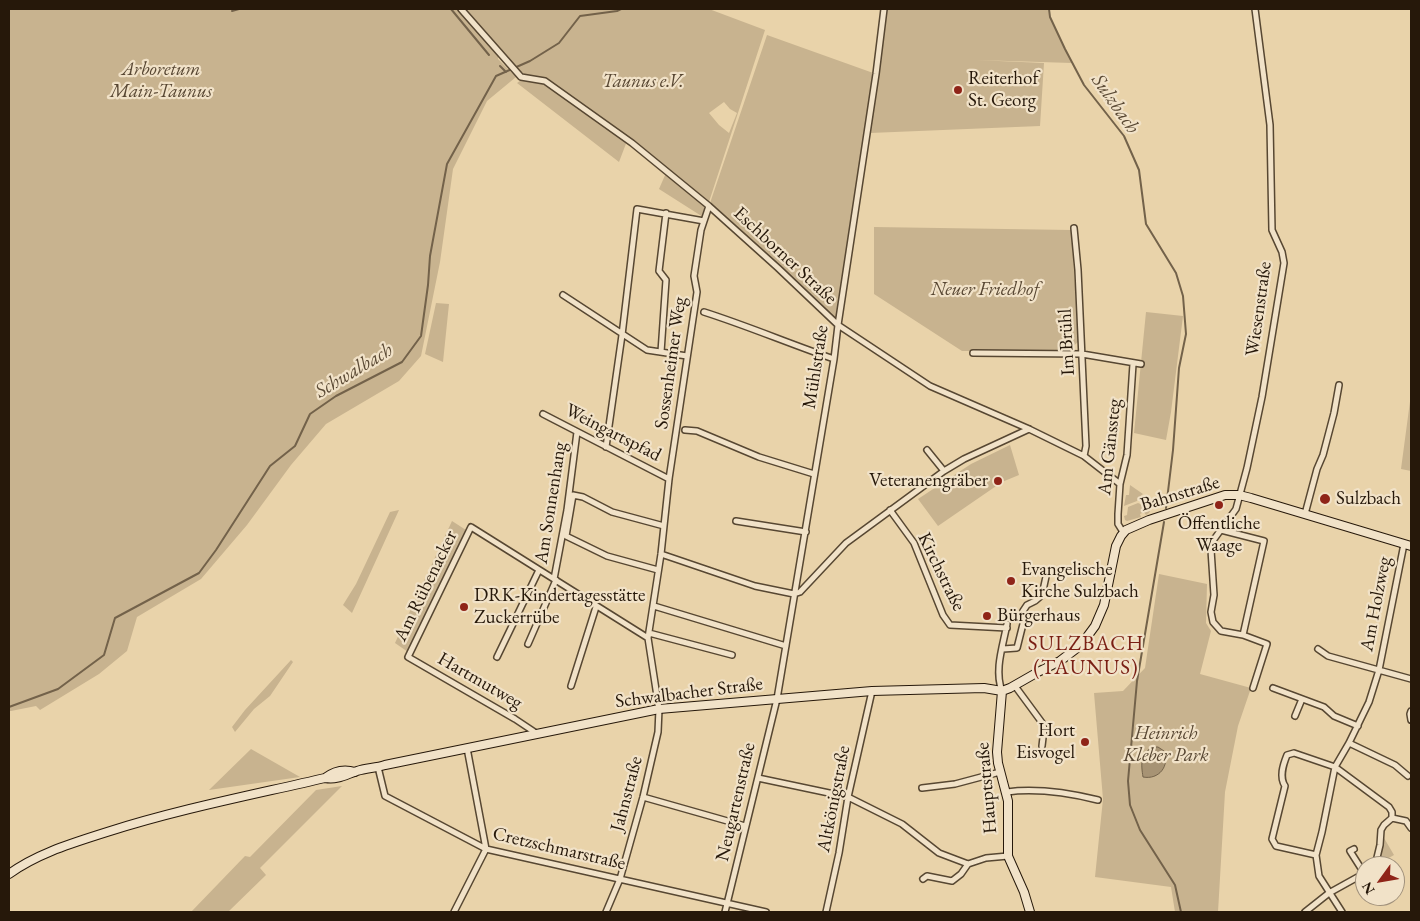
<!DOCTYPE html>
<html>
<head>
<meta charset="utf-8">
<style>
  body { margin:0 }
  #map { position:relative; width:1420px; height:921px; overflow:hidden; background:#e9d3aa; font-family:"EB Garamond",serif }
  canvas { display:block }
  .frame { position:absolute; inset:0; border:10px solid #26180a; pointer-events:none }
  .north { position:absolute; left:1355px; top:856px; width:50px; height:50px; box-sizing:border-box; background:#f1e2c8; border:1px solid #a0917c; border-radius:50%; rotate:238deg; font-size:14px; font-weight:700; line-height:20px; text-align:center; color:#26180a }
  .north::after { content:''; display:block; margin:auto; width:18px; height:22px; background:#8f2418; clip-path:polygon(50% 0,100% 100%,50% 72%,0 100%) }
</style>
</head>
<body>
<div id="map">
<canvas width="1420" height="921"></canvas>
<div class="frame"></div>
<div class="north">N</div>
</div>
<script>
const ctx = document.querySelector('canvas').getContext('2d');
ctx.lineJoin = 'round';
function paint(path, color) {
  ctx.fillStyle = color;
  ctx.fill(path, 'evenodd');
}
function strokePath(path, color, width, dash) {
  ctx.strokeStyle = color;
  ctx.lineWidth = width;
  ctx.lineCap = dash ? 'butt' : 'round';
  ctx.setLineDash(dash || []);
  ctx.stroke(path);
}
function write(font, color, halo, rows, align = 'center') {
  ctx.font = font + ' "EB Garamond",serif';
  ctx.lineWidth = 4.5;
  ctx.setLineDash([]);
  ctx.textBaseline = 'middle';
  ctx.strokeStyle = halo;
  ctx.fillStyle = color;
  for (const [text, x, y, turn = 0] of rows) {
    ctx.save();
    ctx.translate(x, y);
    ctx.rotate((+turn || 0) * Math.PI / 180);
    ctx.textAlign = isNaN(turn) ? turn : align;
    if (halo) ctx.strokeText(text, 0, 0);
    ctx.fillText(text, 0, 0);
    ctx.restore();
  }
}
const green = new Path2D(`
  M 9,9 L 709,9 L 765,30 L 708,205 L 627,141 L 619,162 L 517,83 L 527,76 L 498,53 L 498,59 L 516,77 L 487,101 L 453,169 L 440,262 L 421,356 L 399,381 L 326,424 L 291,465 L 247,525 L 201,579 L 137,617 L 127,651 L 99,674 L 40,710 L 36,706 L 11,711 L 9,711 ZM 724,102 L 730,109 L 737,113 L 729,133 L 719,125 L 709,113 Z
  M 884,9 L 1049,9 L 1050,17 L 1072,63 L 976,60 L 1044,63 L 1040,126 L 870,133 L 873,98 L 838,325 L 709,206 L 767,35 L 876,74 Z
  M 666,173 L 705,204 L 703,217 L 659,189 Z
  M 874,227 L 1071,230 L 1079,341 L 1068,351 L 962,351 L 874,294 Z
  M 436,303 L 449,304 L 443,362 L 425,354 Z
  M 1146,312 L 1183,316 L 1171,412 L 1166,440 L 1134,433 Z
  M 1411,394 L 1411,471 L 1401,469 Z
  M 1010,445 L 1019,475 L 1002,482 L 938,526 L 918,499 L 971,464 Z
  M 1130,485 L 1143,494 L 1138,498 L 1137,501 L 1124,506 L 1126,495 L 1129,495 Z
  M 1138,503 L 1143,505 L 1150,511 L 1149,513 L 1146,515 L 1144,512 L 1140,514 L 1141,517 L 1127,521 L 1125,520 L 1124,516 L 1127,515 L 1128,507 Z
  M 399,510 L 352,613 L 343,605 L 356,584 L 390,512 Z
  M 452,521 L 466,530 L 408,652 L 395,643 Z
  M 1159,574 L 1207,584 L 1206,623 L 1211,631 L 1200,674 L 1251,688 L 1238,726 L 1225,792 L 1218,912 L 1175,912 L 1171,887 L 1095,877 L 1103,799 L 1094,693 L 1123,691 L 1145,668 Z
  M 291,660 L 293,662 L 270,696 L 254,709 L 235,732 L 232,727 L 245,710 Z
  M 251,749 L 300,777 L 209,790 Z
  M 342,786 L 260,868 L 266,875 L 228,912 L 191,912 L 245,856 L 250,857 L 316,790 Z
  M 1384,838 L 1394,855 L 1380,863 Z`);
const water = new Path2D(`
  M 1152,747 L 1158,747 L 1164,751 C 1170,766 1159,780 1143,777 C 1141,764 1140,755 1152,747 Z`);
const stream = new Path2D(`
  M 451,9 L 489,55
  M 1049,9 L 1050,17 L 1065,49 L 1084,85 L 1124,136 L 1139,170 L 1146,224 L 1176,273 L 1183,296 L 1186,334 L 1179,368 L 1173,450 L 1166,508
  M 232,11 L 239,9
  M 500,66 L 506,72
  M 1164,522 L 1137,681 L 1128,781 L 1130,805 L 1140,830 L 1175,885 L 1181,912
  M 9,707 L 58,689 L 104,655 L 115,618 L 199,573 L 216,550 L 270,466 L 295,446 L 310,414 L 336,396 L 402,362 L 421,336 L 428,285 L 430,256 L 447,164 L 496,76 L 530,61 L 559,43 L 580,16 L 617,11 L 621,9`);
const street = new Path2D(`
  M 461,9 L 521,77 L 545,81 L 632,143 L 709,206 L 778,268 L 838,325 L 930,386 L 1029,429 L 1084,456 L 1120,484
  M 1074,228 L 1078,270 L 1086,446 L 1084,456
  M 563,295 L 647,350 L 687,356
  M 704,312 C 748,326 790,344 834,359
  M 661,352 L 666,280 L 659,271 L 666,213
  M 973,353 L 1082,354 L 1141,364
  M 543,414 L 669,479
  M 685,430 L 697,431 L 759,457 L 814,474
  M 606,447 L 622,335 L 637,209 L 704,221
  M 927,450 L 944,471
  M 890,510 L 914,543 L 943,615 L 950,625 L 1007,628
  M 1305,514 L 1317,469 L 1323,455 L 1334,413 L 1339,385
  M 736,521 L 806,532
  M 1221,530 L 1264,541 L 1243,635
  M 1123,532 L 1118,524 L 1118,514 L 1120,484 L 1127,455 L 1133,364
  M 661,554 L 755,586 L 794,594 L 800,592 L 846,543 L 944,471 L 964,459 L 1029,429
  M 658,570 L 607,556 L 566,536 L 573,495 L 583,497 L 612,512 L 664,526
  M 554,579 L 567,510 L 577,432
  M 654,606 L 786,646
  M 649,633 L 732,655
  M 528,644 L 556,580
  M 1003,649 L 1017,648 L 1023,624 L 1023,611 L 1027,605 L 1035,601 L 1042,595 L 1047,572
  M 1318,649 L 1328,656 L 1411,679
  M 497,657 L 539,570
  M 571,686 L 596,607
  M 1015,686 L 1043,724 L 1044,729 L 1042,746
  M 1253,688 L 1267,644 L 1243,635 L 1221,631 L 1213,622 L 1211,612 L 1214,595 L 1211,550 L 1212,542 L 1236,509 L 1247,468 L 1262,397 L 1284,263 L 1282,252 L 1272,230 L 1270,125 L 1255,9
  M 1273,688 L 1324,707 L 1334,716 L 1358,726
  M 1002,691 C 994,670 1003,646 1007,624
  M 1411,711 L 1410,714 L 1411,720
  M 1295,716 L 1302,699
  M 536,733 L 515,719 L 408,657 L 471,527 L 648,638
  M 1349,743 L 1395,765 L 1408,776
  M 378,767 L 385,796 L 486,849 L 766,912
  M 758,778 L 848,797 L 902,824 L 939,853 L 968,864 L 986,858 L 1008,856
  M 922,788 L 955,784 L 1000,772
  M 1007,792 C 1037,788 1069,793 1098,800
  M 643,797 L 745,826
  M 1392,818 L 1406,821 L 1411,828
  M 1354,849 L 1350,851 L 1364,873
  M 1316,855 L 1276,846 L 1272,839 L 1285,786 C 1279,777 1283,765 1287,755 L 1294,753 L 1335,767 L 1389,807 L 1392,812 L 1392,818 L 1384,825 L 1381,830 L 1380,845 L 1375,866
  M 923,879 L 927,876 L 952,881 L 961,874 L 968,864
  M 454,912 L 486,849 L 467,748
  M 606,912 L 620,879 L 643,797 L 658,732 L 659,709 L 648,638 L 661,554 L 669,479 L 697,292 L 694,276 L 701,230 L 709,206
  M 725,912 L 777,699 L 834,359 L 838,325 L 876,74 L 884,9
  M 826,912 L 839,853 L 848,797 L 872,691
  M 1305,912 L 1329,893 L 1365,873
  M 1342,912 L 1319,876 L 1316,855 L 1322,832 L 1335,767 L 1349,743 L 1369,702 L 1379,670 L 1404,544`);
const secondary = new Path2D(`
  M 1002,691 L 997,752 L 998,763 L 1008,801 L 1008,856 L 1024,892 L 1030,912
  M 325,778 C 334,771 345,769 355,772
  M 9,874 C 38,853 73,843 107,832 C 179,809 252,795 325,778 C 338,780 345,775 357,771 C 366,768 376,768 385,765 L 659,709 L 872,691 L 984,688 L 1002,691 L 1010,688 L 1038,672 L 1060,661 L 1081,645 L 1095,626 L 1104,605 L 1116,546 L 1121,536 L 1126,530 L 1149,520 L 1225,495 L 1239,495 L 1251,498 L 1411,546`);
const markers = [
  [958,90,5,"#8f2418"],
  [998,481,5,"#8f2418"],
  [1325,499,6,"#8f2418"],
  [1219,505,5,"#8f2418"],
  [1011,581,5,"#8f2418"],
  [464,607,5,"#8f2418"],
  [987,616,5,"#8f2418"],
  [1085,742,5,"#8f2418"]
];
const parkNames = [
  ["Arboretum",161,70],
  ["Main-Taunus",161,92],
  ["Taunus e.V.",643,82],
  ["Neuer Friedhof",985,290],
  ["Heinrich",1166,734],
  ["Kleber Park",1166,756]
];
const poiNames = [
  ["Reiterhof",968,79],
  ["St. Georg",968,101],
  ["Veteranengräber",988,481,"right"],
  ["Sulzbach",1336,499],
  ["Öffentliche",1219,524,"center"],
  ["Waage",1219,546,"center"],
  ["Evangelische",1021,570],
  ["Kirche Sulzbach",1021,592],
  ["DRK-Kindertagesstätte",474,596],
  ["Zuckerrübe",474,618],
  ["Bürgerhaus",997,616],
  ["Hort",1075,731,"right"],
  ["Eisvogel",1075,753,"right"]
];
const streetNames = [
  ["Eschborner Straße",785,256,43],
  ["Wiesenstraße",1259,309,-82],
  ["Im Brühl",1067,342,-93],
  ["Sossenheimer Weg",671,363,-82],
  ["Mühlstraße",816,367,-81],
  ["Weingartspfad",613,433,27],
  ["Am Gänssteg",1110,447,-84],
  ["Bahnstraße",1180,494,-17],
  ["Am Sonnenhang",551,503,-81],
  ["Kirchstraße",941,572,64],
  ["Am Rübenacker",426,586,-64],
  ["Am Holzweg",1376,604,-79],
  ["Hartmutweg",480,681,30],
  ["Schwalbacher Straße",689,693,-7],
  ["Hauptstraße",987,788,-95],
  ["Jahnstraße",627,794,-75],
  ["Altkönigstraße",834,799,-79],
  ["Neugartenstraße",736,802,-77],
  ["Cretzschmarstraße",559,849,13]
];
const waterNames = [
  ["Sulzbach",1115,104,55],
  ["Schwalbach",354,371,-31]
];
const quarterNames = [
  ["SULZBACH",1086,644],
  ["(TAUNUS)",1086,668]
];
paint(green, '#c8b38f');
paint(water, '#a79374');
strokePath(water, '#73624a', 1);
strokePath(stream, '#73624a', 2);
strokePath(street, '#574732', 8);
strokePath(secondary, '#26180a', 10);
strokePath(street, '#f1e2c8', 5);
strokePath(secondary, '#f1e2c8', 8);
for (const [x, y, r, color] of markers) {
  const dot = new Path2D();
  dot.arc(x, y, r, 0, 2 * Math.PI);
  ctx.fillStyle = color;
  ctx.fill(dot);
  strokePath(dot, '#f1e2c8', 2);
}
write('italic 19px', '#574632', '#f1e2c8', parkNames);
write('19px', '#26180a', '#f1e2c8', poiNames, 'left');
write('19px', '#26180a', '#f1e2c8', streetNames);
write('italic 20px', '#5a4934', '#f1e2c8', waterNames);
ctx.letterSpacing = '1px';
write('21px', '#7a1f14', '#f1e2c8', quarterNames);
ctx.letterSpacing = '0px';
</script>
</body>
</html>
